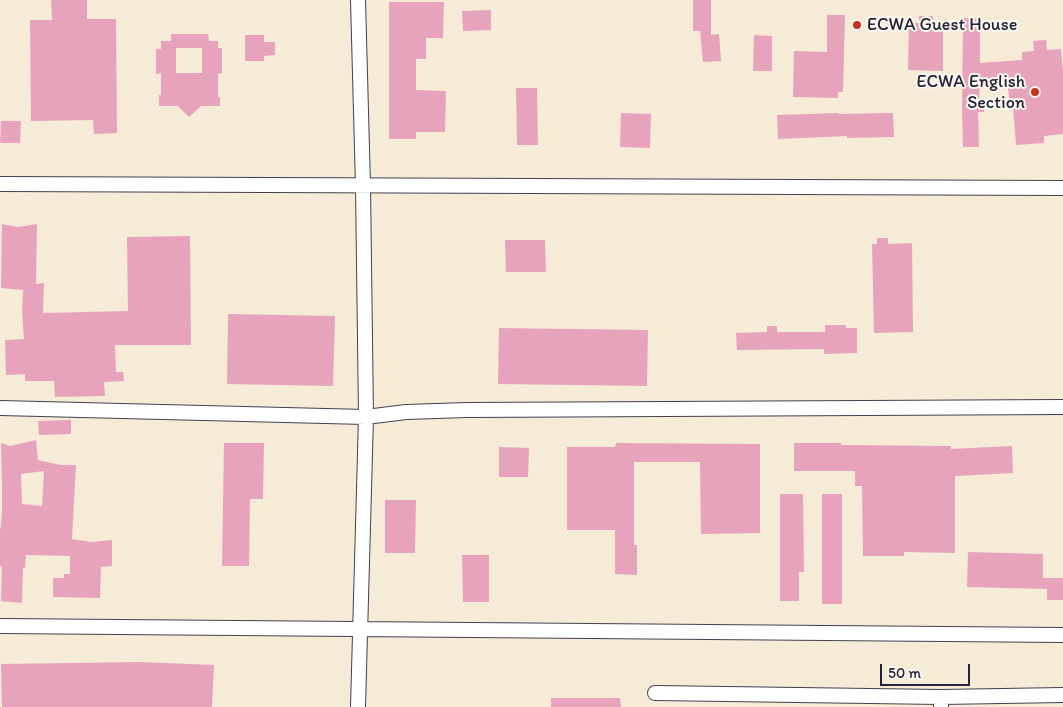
<!DOCTYPE html>
<html>
<head>
<meta charset="utf-8">
<style>
  body { margin:0 }
  #map { position:relative; width:1063px; height:707px; overflow:hidden; background:#f5ebd6; font-family:Itim,sans-serif }
  canvas { display:block }
  .scale { position:absolute; left:880px; top:664px; width:90px; height:22px; box-sizing:border-box; border:2px solid #22223b; border-top:0; padding-left:6px; font-size:15px; line-height:18px; white-space:nowrap; color:#22223b; -webkit-text-stroke:4px #fbf7ec; paint-order:stroke }
</style>
</head>
<body>
<div id="map">
<canvas width="1063" height="707"></canvas>
<div class="scale">50 m</div>
</div>
<script>
const ctx = document.querySelector('canvas').getContext('2d');
ctx.lineJoin = 'round';
function paint(path, color) {
  ctx.fillStyle = color;
  ctx.fill(path, 'evenodd');
}
function strokePath(path, color, width, dash) {
  ctx.strokeStyle = color;
  ctx.lineWidth = width;
  ctx.lineCap = dash ? 'butt' : 'round';
  ctx.setLineDash(dash || []);
  ctx.stroke(path);
}
function write(font, color, halo, rows, align = 'center') {
  ctx.font = font + ' Itim,sans-serif';
  ctx.lineWidth = 4;
  ctx.setLineDash([]);
  ctx.textBaseline = 'middle';
  ctx.strokeStyle = halo;
  ctx.fillStyle = color;
  for (const [text, x, y, turn = 0] of rows) {
    ctx.save();
    ctx.translate(x, y);
    ctx.rotate((+turn || 0) * Math.PI / 180);
    ctx.textAlign = isNaN(turn) ? turn : align;
    if (halo) ctx.strokeText(text, 0, 0);
    ctx.fillText(text, 0, 0);
    ctx.restore();
  }
}
const building = new Path2D(`
  M 51,0 L 87,0 L 87,19 L 116,19 L 117,133 L 94,134 L 93,120 L 31,121 L 30,20 L 52,20 Z
  M 693,0 L 711,0 L 711,35 L 719,34 L 721,61 L 703,62 L 700,31 L 693,31 Z
  M 389,2 L 444,2 L 443,38 L 426,38 L 426,59 L 416,59 L 416,90 L 446,91 L 445,132 L 416,132 L 416,139 L 389,139 Z
  M 491,10 L 491,30 L 463,31 L 462,11 Z
  M 827,15 L 845,15 L 843,92 L 838,92 L 838,98 L 793,97 L 794,51 L 827,52 Z
  M 919,16 L 933,16 L 933,24 L 943,24 L 943,71 L 908,70 L 909,23 L 919,23 Z
  M 963,18 L 980,19 L 980,63 L 1022,60 L 1022,52 L 1034,51 L 1033,41 L 1046,40 L 1047,50 L 1061,49 L 1063,71 L 1063,134 L 1044,136 L 1044,143 L 1016,145 L 1013,107 L 1010,107 L 1007,78 L 980,80 L 979,98 L 984,98 L 984,112 L 978,112 L 979,147 L 963,147 L 962,112 Z
  M 171,34 L 208,34 L 209,41 L 218,41 L 218,48 L 222,48 L 222,73 L 218,74 L 218,97 L 220,97 L 220,106 L 201,106 L 189,117 L 178,106 L 159,106 L 159,95 L 161,95 L 161,73 L 156,74 L 156,49 L 161,49 L 161,41 L 171,41 ZM 176,48 L 202,48 L 202,73 L 176,73 Z
  M 245,35 L 264,35 L 264,42 L 275,42 L 275,55 L 264,56 L 264,61 L 245,61 Z
  M 754,35 L 772,36 L 772,71 L 753,71 Z
  M 516,88 L 537,88 L 538,145 L 517,145 Z
  M 621,113 L 651,114 L 650,148 L 620,147 Z
  M 838,113 L 838,114 L 893,113 L 894,137 L 847,138 L 847,136 L 778,139 L 777,115 Z
  M 1,121 L 21,121 L 20,143 L 0,143 Z
  M 2,224 L 18,227 L 37,224 L 36,284 L 44,283 L 43,313 L 128,311 L 127,237 L 190,236 L 191,345 L 115,345 L 116,372 L 123,372 L 124,381 L 104,382 L 105,396 L 55,397 L 54,381 L 25,381 L 25,374 L 6,375 L 5,340 L 24,339 L 22,311 L 23,290 L 1,288 Z
  M 877,238 L 888,238 L 888,244 L 912,243 L 913,332 L 874,333 L 872,244 L 877,244 Z
  M 505,240 L 545,240 L 546,272 L 506,272 Z
  M 228,314 L 335,316 L 333,386 L 227,384 Z
  M 825,325 L 846,325 L 846,328 L 857,328 L 857,353 L 824,354 L 824,349 L 737,350 L 736,333 L 767,332 L 767,326 L 777,326 L 777,332 L 825,332 Z
  M 499,328 L 648,330 L 647,386 L 498,384 Z
  M 71,420 L 71,434 L 39,435 L 38,421 Z
  M 36,440 L 38,460 L 61,465 L 76,465 L 72,539 L 91,542 L 112,540 L 112,566 L 101,567 L 100,598 L 53,597 L 53,578 L 64,578 L 64,574 L 70,574 L 70,556 L 26,555 L 25,568 L 23,568 L 22,603 L 1,601 L 2,566 L 0,566 L 0,531 L 2,515 L 2,487 L 1,443 L 10,446 ZM 44,471 L 42,506 L 22,504 L 21,474 Z
  M 224,443 L 264,443 L 263,499 L 250,499 L 249,566 L 222,566 Z
  M 616,443 L 760,444 L 760,533 L 701,534 L 700,462 L 634,462 L 634,545 L 637,545 L 637,575 L 615,574 L 615,530 L 567,530 L 567,447 L 615,447 Z
  M 794,443 L 841,443 L 841,445 L 951,446 L 951,449 L 1012,446 L 1013,473 L 955,476 L 955,553 L 904,552 L 904,556 L 863,556 L 862,486 L 855,486 L 855,471 L 794,471 Z
  M 499,447 L 529,448 L 528,477 L 499,477 Z
  M 780,494 L 803,494 L 804,572 L 799,572 L 799,601 L 780,601 Z
  M 822,494 L 842,494 L 842,604 L 822,604 Z
  M 385,500 L 416,500 L 415,553 L 385,553 Z
  M 968,552 L 1043,554 L 1043,578 L 1063,578 L 1063,600 L 1047,600 L 1047,589 L 967,587 Z
  M 462,555 L 489,555 L 489,602 L 463,602 Z
  M 140,662 L 214,665 L 212,707 L 2,707 L 1,664 Z
  M 551,698 L 620,698 L 621,707 L 551,707 Z`);
const minor = new Path2D(`
  M 358,0 L 363,186 L 366,417 L 358,707
  M 0,184 L 1063,188
  M 0,408 L 366,417 L 406,412 L 467,410 L 1063,407
  M 0,626 L 1063,635
  M 655,693 L 941,697
  M 941,707 L 941,697 L 1063,695`);
const markers = [
  [857,25,5,"#c8321e"],
  [1035,92,5,"#c8321e"]
];
const poiNames = [
  ["ECWA Guest House",867,25],
  ["ECWA English",1025,82,"right"],
  ["Section",1025,103,"right"]
];
paint(building, '#e7a3bc');
strokePath(minor, '#424052', 16);
strokePath(minor, '#fff', 14);
for (const [x, y, r, color] of markers) {
  const dot = new Path2D();
  dot.arc(x, y, r, 0, 2 * Math.PI);
  ctx.fillStyle = color;
  ctx.fill(dot);
  strokePath(dot, '#fbf7ec', 2);
}
write('18px', '#22223b', '#fbf7ec', poiNames, 'left');
</script>
</body>
</html>
